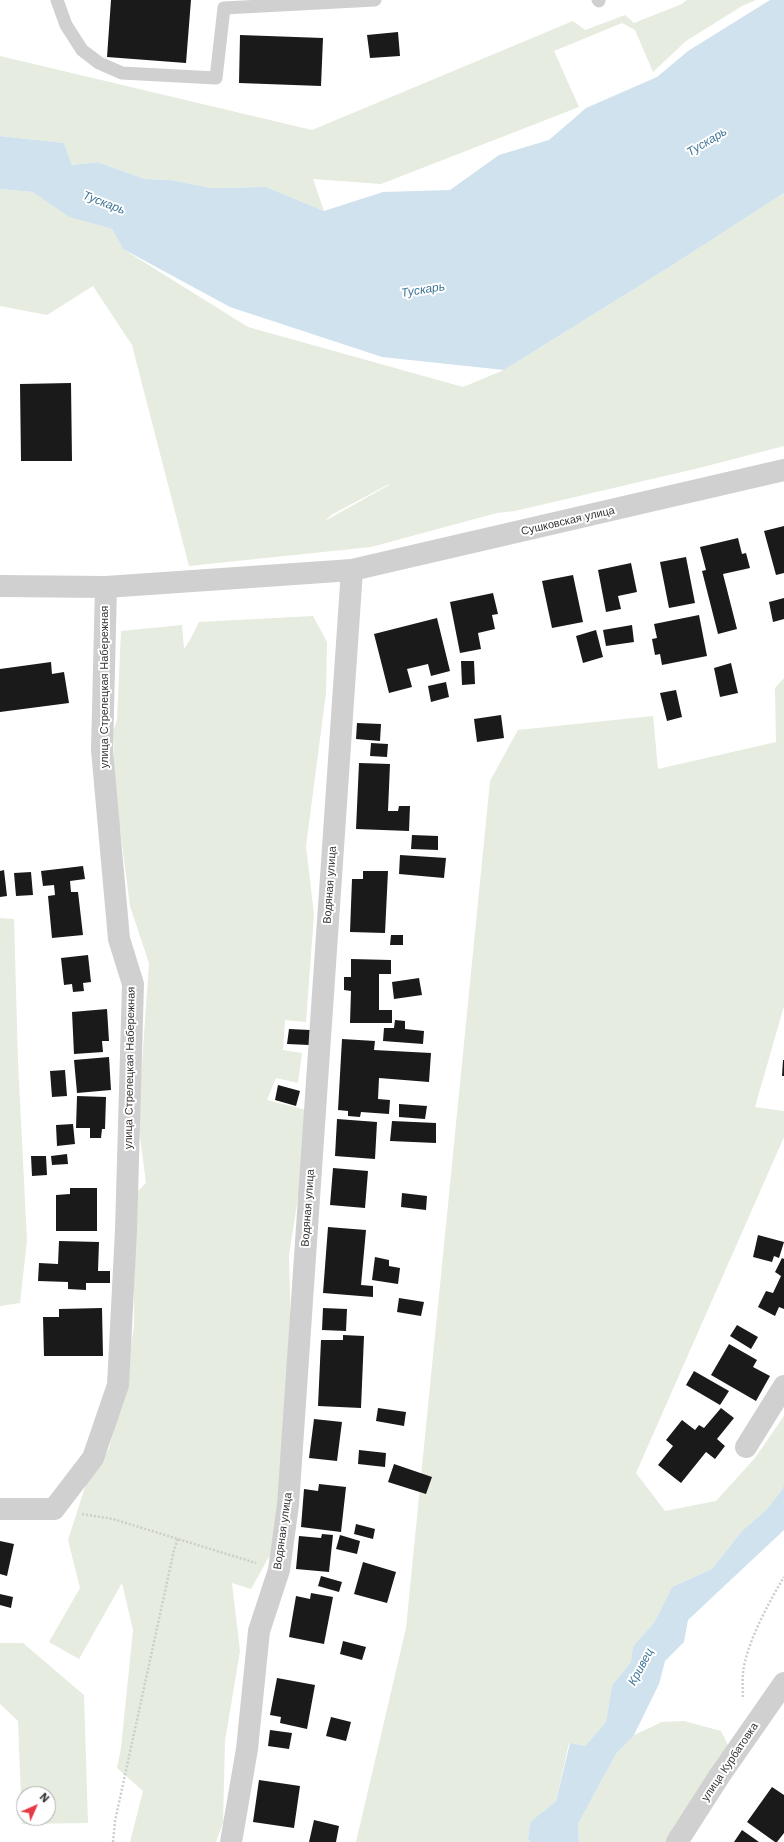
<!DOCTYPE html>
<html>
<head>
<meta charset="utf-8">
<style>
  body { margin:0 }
  #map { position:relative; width:784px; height:1842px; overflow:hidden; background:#fff; font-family:"Work Sans",sans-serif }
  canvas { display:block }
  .north { position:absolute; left:16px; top:1786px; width:40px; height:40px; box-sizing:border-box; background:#fff; border:1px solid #adadad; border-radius:50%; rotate:45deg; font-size:11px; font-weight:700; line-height:16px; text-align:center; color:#333 }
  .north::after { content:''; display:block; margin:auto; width:14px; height:18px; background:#e63946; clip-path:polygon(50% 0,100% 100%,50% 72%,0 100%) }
</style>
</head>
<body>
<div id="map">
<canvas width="784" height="1842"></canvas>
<div class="north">N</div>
</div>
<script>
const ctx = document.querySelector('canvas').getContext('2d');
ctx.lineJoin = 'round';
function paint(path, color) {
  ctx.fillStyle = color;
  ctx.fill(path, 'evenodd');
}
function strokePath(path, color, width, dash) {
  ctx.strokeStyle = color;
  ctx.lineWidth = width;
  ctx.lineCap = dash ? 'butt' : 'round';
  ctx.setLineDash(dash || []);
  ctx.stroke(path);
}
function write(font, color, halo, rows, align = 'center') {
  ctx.font = font + ' "Work Sans",sans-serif';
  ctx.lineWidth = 4;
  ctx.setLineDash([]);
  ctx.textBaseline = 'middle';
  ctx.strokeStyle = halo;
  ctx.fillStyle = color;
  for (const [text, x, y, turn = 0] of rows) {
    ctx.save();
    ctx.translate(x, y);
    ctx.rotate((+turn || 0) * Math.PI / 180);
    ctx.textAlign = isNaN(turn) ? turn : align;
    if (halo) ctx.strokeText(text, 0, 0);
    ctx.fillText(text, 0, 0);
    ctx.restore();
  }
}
const green = new Path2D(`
  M 687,0 L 756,0 L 742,6 L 686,41 L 653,72 L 635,30 L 622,23 L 554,51 L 579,107 L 381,184 L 313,179 L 324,211 L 266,187 L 211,188 L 171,180 L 145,179 L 97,162 L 72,165 L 64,143 L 0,136 L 0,56 L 312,130 L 573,21 L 585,30 L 625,15 L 634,23 L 682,4 Z
  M 0,189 L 34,192 L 69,217 L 112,229 L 123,249 L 248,327 L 463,387 L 504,370 L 671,266 L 784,193 L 784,446 L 699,468 L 515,511 L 497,513 L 371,547 L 189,566 L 132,345 L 93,286 L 47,315 L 0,306 ZM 389,484 L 389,485 L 325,521 L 331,515 Z
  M 313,616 L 327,642 L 326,693 L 306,846 L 314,914 L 306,1022 L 285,1020 L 283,1050 L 302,1053 L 298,1083 L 276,1078 L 267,1100 L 307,1110 L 300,1185 L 289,1255 L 291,1338 L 284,1468 L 270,1555 L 251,1589 L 232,1583 L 240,1651 L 225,1741 L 223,1823 L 216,1842 L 130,1842 L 143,1791 L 117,1768 L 121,1748 L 133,1630 L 122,1583 L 79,1659 L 49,1642 L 80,1588 L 68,1540 L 87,1481 L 109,1449 L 125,1383 L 134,1326 L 134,1239 L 136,1193 L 146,1183 L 138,1121 L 149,963 L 130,906 L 115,790 L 113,732 L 117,720 L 121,631 L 182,625 L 184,649 L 190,640 L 199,622 Z
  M 784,678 L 784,1006 L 755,1107 L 784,1111 L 784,1137 L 636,1473 L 665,1511 L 716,1501 L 755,1458 L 784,1416 L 784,1484 L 782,1490 L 766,1510 L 742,1531 L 712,1569 L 672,1587 L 654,1623 L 633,1646 L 631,1662 L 612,1685 L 606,1722 L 585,1746 L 569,1743 L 556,1801 L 530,1822 L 528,1838 L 531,1842 L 356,1842 L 406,1628 L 490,781 L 518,730 L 653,716 L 658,769 L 776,742 L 775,688 Z
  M 0,918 L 14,919 L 18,1062 L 27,1241 L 20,1303 L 0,1306 Z
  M 0,1643 L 23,1643 L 84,1695 L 88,1823 L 22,1824 L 18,1721 L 0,1704 ZM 24,1794 L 48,1794 L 48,1818 L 24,1818 Z
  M 684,1721 L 721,1731 L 731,1751 L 672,1842 L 579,1842 L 578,1824 L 616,1754 L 634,1735 L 662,1722 Z`);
const water = new Path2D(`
  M 770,0 L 784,0 L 784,193 L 671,266 L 504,370 L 382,357 L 230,307 L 123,249 L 112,229 L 69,217 L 33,192 L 0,189 L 0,136 L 64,143 L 72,165 L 97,162 L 145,179 L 171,180 L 211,188 L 266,187 L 324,211 L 383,192 L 450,190 L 499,155 L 549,140 L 586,108 L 657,77 L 688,51 Z
  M 784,1484 L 784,1530 L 688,1620 L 684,1642 L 665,1661 L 659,1684 L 634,1735 L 616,1754 L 578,1824 L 579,1842 L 531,1842 L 528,1839 L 530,1822 L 556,1801 L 570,1743 L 585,1746 L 606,1722 L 612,1685 L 631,1662 L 633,1646 L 654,1623 L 672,1587 L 712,1569 L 742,1531 L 766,1510 L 782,1490 Z`);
const building = new Path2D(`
  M 111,0 L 191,0 L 186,63 L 107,57 Z
  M 398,32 L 400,56 L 370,58 L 367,35 Z
  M 240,35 L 323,38 L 321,86 L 239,83 Z
  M 71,383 L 72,461 L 21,461 L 20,384 Z
  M 784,526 L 784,573 L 776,575 L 764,531 Z
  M 738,538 L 742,554 L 746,553 L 750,568 L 723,574 L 737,629 L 718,634 L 702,571 L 706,570 L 700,547 Z
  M 686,557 L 695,603 L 669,608 L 660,562 Z
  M 631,563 L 637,592 L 618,596 L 621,609 L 606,612 L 598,570 Z
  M 573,575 L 583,622 L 552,628 L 542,581 Z
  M 493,593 L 498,614 L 492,615 L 495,629 L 478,633 L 481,649 L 460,653 L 450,602 Z
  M 784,598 L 784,619 L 773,622 L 769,602 Z
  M 699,615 L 707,656 L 662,665 L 660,654 L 655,655 L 652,639 L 657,638 L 654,624 Z
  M 437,618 L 450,671 L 431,676 L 428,664 L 407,669 L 412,687 L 389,693 L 374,634 Z
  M 632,625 L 634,642 L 606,646 L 603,630 Z
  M 596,630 L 603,657 L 583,663 L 576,636 Z
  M 461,661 L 474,661 L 475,684 L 462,685 Z
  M 51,662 L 52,674 L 64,672 L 69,703 L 0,712 L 0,669 Z
  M 731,663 L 738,693 L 720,697 L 714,668 Z
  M 446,682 L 449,697 L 431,702 L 428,686 Z
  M 676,690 L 682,717 L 667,721 L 660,693 Z
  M 501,715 L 504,738 L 477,742 L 474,719 Z
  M 357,723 L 381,724 L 380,741 L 356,739 Z
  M 371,743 L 388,744 L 387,757 L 370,756 Z
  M 359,763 L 390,764 L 388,811 L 398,811 L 399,806 L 410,806 L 409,831 L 356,829 Z
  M 412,835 L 438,836 L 438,850 L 411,849 Z
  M 400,855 L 446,858 L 444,878 L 399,874 Z
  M 83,866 L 85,879 L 70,881 L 71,892 L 78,892 L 83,935 L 52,938 L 48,896 L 55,895 L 54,885 L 43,886 L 41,871 Z
  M 4,870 L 7,896 L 0,897 L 0,871 Z
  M 363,871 L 388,871 L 385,933 L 350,932 L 352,879 L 363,879 Z
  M 31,872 L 33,895 L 16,896 L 14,873 Z
  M 391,935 L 403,935 L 403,945 L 390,945 Z
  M 88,955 L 91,982 L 83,983 L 84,991 L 73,992 L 72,984 L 64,985 L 61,958 Z
  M 351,959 L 391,960 L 391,974 L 379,974 L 379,1010 L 392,1010 L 392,1023 L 350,1023 L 351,991 L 344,990 L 344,977 L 351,977 Z
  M 419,978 L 422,995 L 394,999 L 392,982 Z
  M 107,1009 L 109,1041 L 102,1041 L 103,1052 L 74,1054 L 72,1012 Z
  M 395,1020 L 405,1021 L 405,1029 L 424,1031 L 423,1044 L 383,1041 L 384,1028 L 394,1028 Z
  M 289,1029 L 310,1030 L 309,1045 L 287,1044 Z
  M 342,1039 L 375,1041 L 374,1050 L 431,1053 L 429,1082 L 379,1078 L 378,1099 L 390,1100 L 389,1114 L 361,1112 L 360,1117 L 348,1116 L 348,1111 L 338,1110 Z
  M 109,1057 L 111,1090 L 77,1093 L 74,1060 Z
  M 783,1060 L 784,1060 L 784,1076 L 782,1076 Z
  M 65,1070 L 67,1096 L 52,1097 L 50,1071 Z
  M 278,1085 L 300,1091 L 296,1106 L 275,1100 Z
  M 77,1096 L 106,1097 L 105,1129 L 102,1129 L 101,1138 L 90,1138 L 90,1128 L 76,1128 Z
  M 399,1104 L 427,1106 L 425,1119 L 399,1117 Z
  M 337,1119 L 377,1122 L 375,1159 L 335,1156 Z
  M 392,1121 L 436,1123 L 436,1143 L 390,1141 Z
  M 73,1124 L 75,1144 L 57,1146 L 56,1125 Z
  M 67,1154 L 68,1164 L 52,1165 L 51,1156 Z
  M 31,1156 L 46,1156 L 47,1175 L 32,1176 Z
  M 333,1168 L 368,1171 L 365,1208 L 330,1205 Z
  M 70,1188 L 97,1188 L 97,1231 L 56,1231 L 56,1195 L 70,1194 Z
  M 402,1193 L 427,1196 L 426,1210 L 401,1207 Z
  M 328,1227 L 366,1230 L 361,1285 L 373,1286 L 373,1297 L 323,1293 Z
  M 758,1235 L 784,1242 L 779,1258 L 774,1256 L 772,1262 L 753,1257 Z
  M 59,1241 L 99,1242 L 98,1271 L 110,1271 L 110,1283 L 86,1283 L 86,1290 L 68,1289 L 68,1282 L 38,1281 L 39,1263 L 58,1264 Z
  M 375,1257 L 389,1260 L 389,1266 L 400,1268 L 398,1284 L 372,1280 Z
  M 782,1258 L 784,1259 L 784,1309 L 779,1307 L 775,1316 L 758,1307 L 766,1291 L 773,1293 L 781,1276 L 775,1272 Z
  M 399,1298 L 424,1302 L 421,1316 L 397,1312 Z
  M 102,1308 L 103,1356 L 44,1356 L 43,1317 L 59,1317 L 59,1309 Z
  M 323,1308 L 347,1309 L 346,1331 L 322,1330 Z
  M 737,1325 L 758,1337 L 751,1349 L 730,1336 Z
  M 343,1335 L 364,1336 L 361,1408 L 318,1406 L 321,1340 L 343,1340 Z
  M 729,1344 L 757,1360 L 753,1367 L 770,1376 L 756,1401 L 711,1375 Z
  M 694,1371 L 729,1391 L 720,1405 L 686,1385 Z
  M 378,1408 L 406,1412 L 404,1426 L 376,1421 Z
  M 721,1408 L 734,1418 L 717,1439 L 725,1446 L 715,1459 L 706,1452 L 681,1483 L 658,1465 L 673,1446 L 666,1440 L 682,1420 L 695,1430 L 699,1425 L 704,1428 Z
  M 314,1419 L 342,1422 L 337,1461 L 309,1458 Z
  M 359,1450 L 386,1453 L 385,1467 L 358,1464 Z
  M 394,1464 L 432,1477 L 426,1494 L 388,1482 Z
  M 319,1484 L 346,1487 L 341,1532 L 301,1527 L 304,1489 L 318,1491 Z
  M 356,1524 L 375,1529 L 373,1539 L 354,1534 Z
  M 322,1534 L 333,1535 L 329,1572 L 296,1569 L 299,1536 L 321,1538 Z
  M 340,1535 L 360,1541 L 357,1554 L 336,1549 Z
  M 0,1541 L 14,1544 L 7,1576 L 0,1574 Z
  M 363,1562 L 396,1572 L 387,1603 L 354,1594 Z
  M 321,1576 L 342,1582 L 339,1592 L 318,1586 Z
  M 311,1593 L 333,1597 L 324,1644 L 289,1637 L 296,1596 L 310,1599 Z
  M 0,1594 L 13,1597 L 11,1608 L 0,1605 Z
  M 343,1641 L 366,1647 L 362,1660 L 340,1654 Z
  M 277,1678 L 315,1685 L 307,1729 L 280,1723 L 281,1717 L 270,1715 Z
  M 331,1717 L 351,1722 L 346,1741 L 326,1736 Z
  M 270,1730 L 292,1733 L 289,1749 L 268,1746 Z
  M 259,1780 L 300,1786 L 294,1828 L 253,1822 Z
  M 772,1787 L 784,1795 L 784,1833 L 777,1842 L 775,1842 L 747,1822 Z
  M 314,1820 L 339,1826 L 336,1842 L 309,1842 Z
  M 742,1830 L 759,1842 L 734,1842 Z`);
const path = new Path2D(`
  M 82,1514 L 113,1519 L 256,1563
  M 743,1697 C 743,1689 742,1681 743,1673 C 746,1644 769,1602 784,1577
  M 113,1842 L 115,1821 L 174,1550 L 178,1539`);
const service = new Path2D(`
  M 57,0 L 66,25 L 82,50 L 99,63 L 122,73 L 216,78 L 224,8 L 375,0
  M 598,0 L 599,1`);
const minor = new Path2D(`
  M 0,586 L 106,587 L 352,570 L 784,470
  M 746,1447 L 784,1386
  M 0,1509 L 54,1509 L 93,1458 L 118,1385 L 126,1230 L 133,984 L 119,939 L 102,750 L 106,587
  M 231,1842 L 247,1749 L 259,1631 L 279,1570 L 288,1505 L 352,570
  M 677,1842 L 720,1775 L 784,1683`);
const streetNames = [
  ["Сушковская улица",568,521,-13],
  ["улица Стрелецкая Набережная",105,687,-90],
  ["Водяная улица",330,885,-86],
  ["улица Стрелецкая Набережная",130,1068,-89],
  ["Водяная улица",308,1208,-86],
  ["Водяная улица",283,1531,-82],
  ["улица Курбатовка",730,1762,-56]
];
const waterNames = [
  ["Тускарь",707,142,-31],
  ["Тускарь",104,203,21],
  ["Тускарь",423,290,-9],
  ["Кривец",641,1667,-62]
];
paint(green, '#e6ecdf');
paint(water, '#cfe2ee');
paint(building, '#1a1a1a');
strokePath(path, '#cdcdcd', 2.5, [2, 2]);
strokePath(service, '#d0d0d0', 13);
strokePath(minor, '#d0d0d0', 22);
write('11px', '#333', '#fff', streetNames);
write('italic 12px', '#3f7597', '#fff', waterNames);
</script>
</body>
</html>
